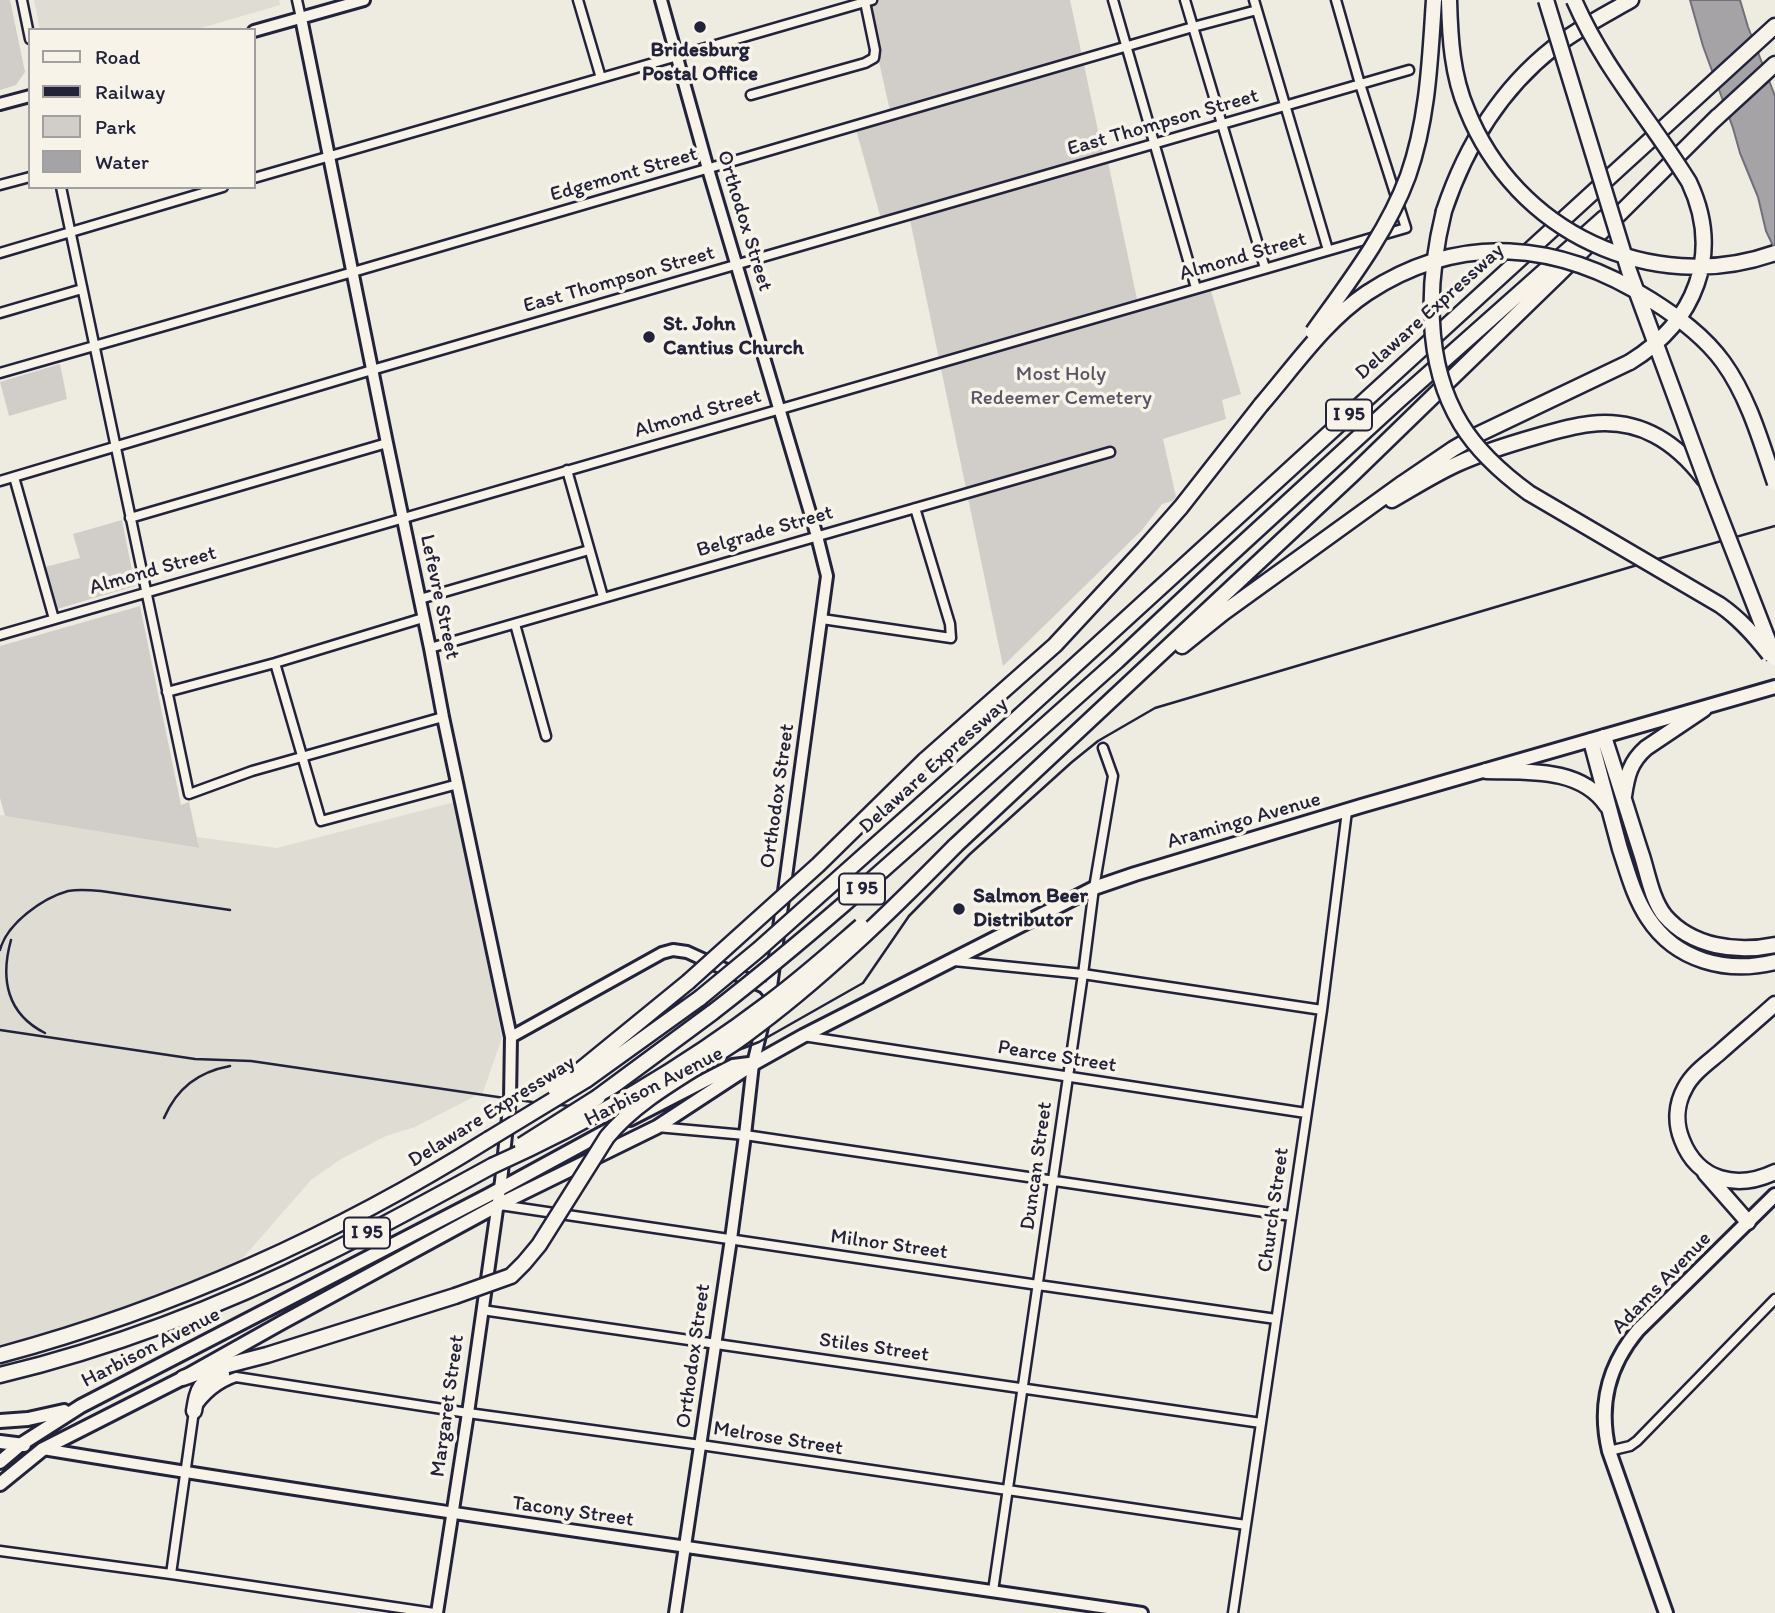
<!DOCTYPE html>
<html>
<head>
<meta charset="utf-8">
<style>
  body { margin:0 }
  #map { position:relative; width:1775px; height:1613px; overflow:hidden; background:#eeebe1; font-family:Itim,sans-serif }
  canvas { display:block }
  .legend { position:absolute; left:28px; top:28px; width:228px; height:161px; box-sizing:border-box; background:#f7f3e8; border:2px solid #a29fa3; margin:0; padding:9px 12px; list-style:none; font-size:21px; color:#22223b }
  .legend li { display:flex; align-items:center; gap:14px; height:35px }
  .legend b { width:35px; border:2px solid #a29fa3 }
</style>
</head>
<body>
<div id="map">
<canvas width="1775" height="1613"></canvas>
<ul class="legend">
<li><b style="height:9px;background:#f7f3e8"></b>Road</li>
<li><b style="height:9px;background:#22223b"></b>Railway</li>
<li><b style="height:19px;background:#d1cdc9"></b>Park</li>
<li><b style="height:19px;background:#a6a3a6"></b>Water</li>
</ul>
</div>
<script>
const ctx = document.querySelector('canvas').getContext('2d');
ctx.lineJoin = 'round';
function paint(path, color) {
  ctx.fillStyle = color;
  ctx.fill(path, 'evenodd');
}
function strokePath(path, color, width, dash) {
  ctx.strokeStyle = color;
  ctx.lineWidth = width;
  ctx.lineCap = dash ? 'butt' : 'round';
  ctx.setLineDash(dash || []);
  ctx.stroke(path);
}
function write(font, color, halo, rows, align = 'center') {
  ctx.font = font + ' Itim,sans-serif';
  ctx.lineWidth = 7;
  ctx.setLineDash([]);
  ctx.textBaseline = 'middle';
  ctx.strokeStyle = halo;
  ctx.fillStyle = color;
  for (const [text, x, y, turn = 0] of rows) {
    ctx.save();
    ctx.translate(x, y);
    ctx.rotate((+turn || 0) * Math.PI / 180);
    ctx.textAlign = isNaN(turn) ? turn : align;
    if (halo) ctx.strokeText(text, 0, 0);
    ctx.fillText(text, 0, 0);
    ctx.restore();
  }
}
const built = new Path2D(`
  M 34,0 L 279,0 L 280,5 L 194,30 L 40,30 Z
  M 455,802 L 502,1038 L 483,1092 L 415,1127 L 386,1136 L 341,1159 L 311,1180 L 242,1259 L 209,1280 L 0,1349 L 0,815 L 198,848 L 197,837 L 277,848 Z`);
const green = new Path2D(`
  M 0,0 L 10,0 L 25,72 L 16,85 L 0,90 Z
  M 865,0 L 1070,0 L 1102,149 L 1107,157 L 1138,304 L 1209,284 L 1241,394 L 1222,400 L 1226,419 L 1163,439 L 1176,497 L 1172,501 L 1162,504 L 1142,530 L 1003,666 L 909,215 L 882,222 L 855,126 L 891,115 Z
  M 60,364 L 67,399 L 9,416 L 0,382 Z
  M 122,520 L 135,586 L 57,609 L 45,567 L 80,558 L 73,534 Z
  M 140,606 L 181,805 L 189,802 L 199,848 L 5,816 L 0,798 L 0,646 Z`);
const water = new Path2D(`
  M 1690,0 L 1740,0 L 1748,27 L 1775,96 L 1775,250 L 1766,231 L 1758,197 L 1740,153 L 1733,128 L 1703,46 Z`);
const street = new Path2D(`
  M 22,0 L 30,39
  M 297,0 L 301,18
  M 578,0 L 601,78
  M 1113,0 L 1196,288
  M 1185,0 L 1265,268
  M 1254,0 L 1328,250
  M 751,95 L 865,63 L 874,58 L 875,50 L 865,2
  M 254,178 L 872,0
  M 0,185 L 30,177
  M 61,187 L 189,794 L 252,771 L 443,717
  M 0,253 L 223,187
  M 0,313 L 82,289
  M 0,373 L 353,272 L 1193,27 L 1257,10
  M 567,470 L 603,597
  M 14,477 L 54,619
  M 0,481 L 372,370 L 1409,70
  M 130,518 L 387,443
  M 420,599 L 589,550
  M 822,619 L 951,638 L 950,624 L 915,508
  M 515,624 L 546,736
  M 0,635 L 1406,228 L 1360,84 L 1336,0
  M 430,648 L 1110,452
  M 275,663 L 321,821 L 458,784
  M 167,692 L 275,663 L 423,618
  M 954,961 L 1083,974 L 1322,1010
  M 803,1036 L 1306,1113
  M 657,1127 L 745,1135 L 1291,1216
  M 500,1205 L 1038,1285 L 1276,1319
  M 482,1310 L 1261,1423
  M 1609,1451 L 1630,1446 L 1637,1441 L 1775,1299
  M 0,1551 L 171,1574 L 434,1613
  M 171,1574 L 194,1411 C 204,1395 218,1383 236,1377 L 468,1413 L 701,1445 L 1246,1525
  M 993,1591 L 1083,974 L 1094,888 L 1113,776 L 1103,748
  M 1233,1613 L 1322,1010 L 1347,811`);
const secondary = new Path2D(`
  M 661,0 L 708,169 L 817,536 L 827,576 L 770,994 L 753,1064 L 745,1135 L 731,1239 L 675,1613
  M 301,18 L 387,443 L 430,648 L 443,717 L 511,1037 L 510,1099 L 501,1181 L 468,1413 L 437,1613
  M 254,31 L 364,0
  M 0,104 L 30,96
  M 511,1037 L 662,953 L 673,950 L 687,952 L 764,987 L 770,994
  M 43,1449 C 408,1509 775,1559 1142,1613`);
const primary = new Path2D(`
  M 630,1119 L 733,1066 L 749,1064
  M 0,1421 L 28,1419 L 64,1411
  M 0,1442 L 24,1445
  M 0,1462 L 20,1445 L 81,1406 L 489,1195 L 614,1127
  M 0,1484 L 43,1449 L 183,1378 L 281,1323 L 498,1205 L 657,1127 L 753,1064 L 803,1036 L 1094,888 L 1135,874 L 1361,806 L 1775,687
  M 1666,1613 L 1609,1451 C 1598,1405 1608,1366 1638,1330 L 1775,1195`);
const highway = new Path2D(`
  M 1713,121 L 1775,64
  M 1444,211 C 1465,148 1500,90 1553,48 C 1577,29 1605,15 1631,0
  M 1392,500 C 1413,488 1435,474 1457,464 C 1483,452 1510,444 1538,436 C 1555,431 1572,426 1590,424 C 1639,418 1675,441 1704,479
  M 1182,646 L 1223,613 L 1403,483 L 1453,449 L 1479,434 L 1630,362
  M 1604,737 C 1617,776 1629,816 1642,856 C 1648,875 1652,900 1665,916 C 1692,947 1737,953 1775,945
  M 1591,741 C 1601,777 1610,813 1620,849 C 1628,873 1634,897 1648,918 C 1676,961 1727,974 1775,962
  M 989,744 L 1775,26
  M 925,760 L 1055,645 L 1144,549 L 1181,507 L 1261,405
  M 1006,760 L 1117,661 L 1217,567 L 1398,401 L 1604,218
  M 1486,771 C 1527,772 1581,767 1607,806
  M 1624,796 C 1627,776 1630,762 1646,748 L 1704,709
  M 955,846 L 1353,474 L 1558,275 L 1718,116
  M 1775,1004 C 1756,1021 1737,1037 1718,1054 C 1706,1064 1692,1074 1685,1088 C 1676,1104 1675,1123 1682,1140 C 1698,1181 1737,1190 1775,1172
  M 579,1071 L 688,982
  M 586,1080 L 700,998
  M 598,1097 L 713,1012
  M 1705,1173 L 1748,1222
  M 0,1355 C 172,1309 339,1233 489,1139
  M 0,1375 C 113,1348 224,1305 328,1253 C 383,1226 437,1196 492,1166
  M 183,1378 L 197,1373 L 267,1355 L 455,1296
  M 194,1411 C 198,1387 199,1383 222,1374`);
const rail = new Path2D(`
  M 11,940 C 0,979 7,1014 45,1033
  M 0,950 C 7,923 43,898 68,891 C 79,889 90,890 101,891 L 230,910
  M 0,1030 L 195,1059 L 251,1061 L 539,1103 L 581,1107 L 624,1103 L 661,1092 L 741,1049 L 759,1042 L 863,983 L 909,916 L 970,854 L 1072,762 L 1098,741 L 1155,708 L 1661,558 L 1775,526
  M 164,1118 C 177,1088 198,1072 230,1066`);
const highwayBridge = new Path2D(`
  M 1449,0 C 1450,38 1452,75 1467,110 C 1515,231 1651,297 1775,253
  M 1546,0 L 1629,271 L 1707,483 L 1775,658
  M 1574,0 C 1604,69 1650,119 1689,182 C 1723,254 1695,322 1630,362
  M 1444,211 C 1427,280 1423,362 1461,424 C 1478,452 1503,474 1529,493 L 1720,605 C 1740,619 1754,635 1769,654
  M 1313,332 C 1348,283 1387,233 1408,176 C 1428,119 1430,60 1434,0
  M 1261,405 C 1294,367 1325,321 1367,293 C 1460,232 1559,241 1651,300 C 1678,317 1704,336 1723,362 C 1749,398 1761,442 1775,483
  M 688,982 L 818,865 L 925,760
  M 700,998 L 758,950 L 989,744
  M 713,1012 C 815,933 910,846 1006,760
  M 555,1089 L 579,1071
  M 489,1139 L 586,1080
  M 522,1145 L 598,1097
  M 492,1166 C 591,1122 684,1067 771,1001 C 802,978 831,952 861,926
  M 455,1296 L 511,1276 L 524,1263 L 539,1245 L 607,1137 C 642,1094 699,1069 744,1036 C 821,980 889,913 955,846`);
const markers = [
  [700,27,7,"#22223b"],
  [649,337,7,"#22223b"],
  [959,909,7,"#22223b"]
];
const shields = [
  [1349,415,46],
  [862,889,46],
  [367,1233,46]
];
const shieldNames = [
  ["I 95",1349,415],
  ["I 95",862,889],
  ["I 95",367,1233]
];
const poiNames = [
  ["Bridesburg",700,51,"center"],
  ["Postal Office",700,75,"center"],
  ["St. John",663,325],
  ["Cantius Church",663,349],
  ["Salmon Beer",973,897],
  ["Distributor",973,921]
];
const streetNames = [
  ["East Thompson Street",1163,123,-16],
  ["Edgemont Street",624,175,-16],
  ["Orthodox Street",744,221,73],
  ["Almond Street",1243,257,-16],
  ["East Thompson Street",619,280,-16],
  ["Delaware Expressway",1430,312,-42],
  ["Almond Street",698,414,-16],
  ["Belgrade Street",765,532,-16],
  ["Almond Street",153,571,-16],
  ["Lefevre Street",439,597,78],
  ["Delaware Expressway",934,766,-42],
  ["Orthodox Street",778,796,-82],
  ["Aramingo Avenue",1244,821,-16],
  ["Pearce Street",1057,1057,9],
  ["Harbison Avenue",654,1087,-27],
  ["Delaware Expressway",492,1112,-32],
  ["Duncan Street",1037,1166,-82],
  ["Church Street",1274,1210,-82],
  ["Milnor Street",889,1245,8],
  ["Adams Avenue",1662,1283,-46],
  ["Harbison Avenue",151,1348,-27],
  ["Stiles Street",874,1348,8],
  ["Orthodox Street",694,1356,-82],
  ["Margaret Street",448,1406,-82],
  ["Melrose Street",778,1439,9],
  ["Tacony Street",573,1512,8]
];
const parkNames = [
  ["Most Holy",1061,375],
  ["Redeemer Cemetery",1061,399]
];
paint(built, '#dfdcd4');
paint(green, '#d1cdc9');
paint(water, '#a6a3a6');
strokePath(water, '#716f7b', 2);
strokePath(street, '#22223b', 13);
strokePath(secondary, '#22223b', 16);
strokePath(primary, '#22223b', 18);
strokePath(highway, '#22223b', 19);
strokePath(street, '#f7f3e8', 8);
strokePath(secondary, '#f7f3e8', 10);
strokePath(primary, '#f7f3e8', 12);
strokePath(highway, '#f7f3e8', 14);
strokePath(rail, '#22223b', 2.5);
strokePath(highwayBridge, '#22223b', 19, []);
strokePath(highwayBridge, '#f7f3e8', 14);
for (const [x, y, r, color] of markers) {
  const dot = new Path2D();
  dot.arc(x, y, r, 0, 2 * Math.PI);
  ctx.fillStyle = color;
  ctx.fill(dot);
  strokePath(dot, '#f7f3e8', 2.5);
}
for (const [x, y, w] of shields) {
  const box = new Path2D();
  box.roundRect(x - w / 2, y - 15.5, w, 31, 5);
  ctx.fillStyle = '#f7f3e8';
  ctx.fill(box);
  strokePath(box, '#22223b', 2);
}
write('bold 19px', '#22223b', null, shieldNames);
write('bold 21px', '#22223b', '#f7f3e8', poiNames, 'left');
write('21px', '#22223b', '#f7f3e8', streetNames);
write('21px', '#575566', '#f7f3e8', parkNames);
</script>
</body>
</html>
